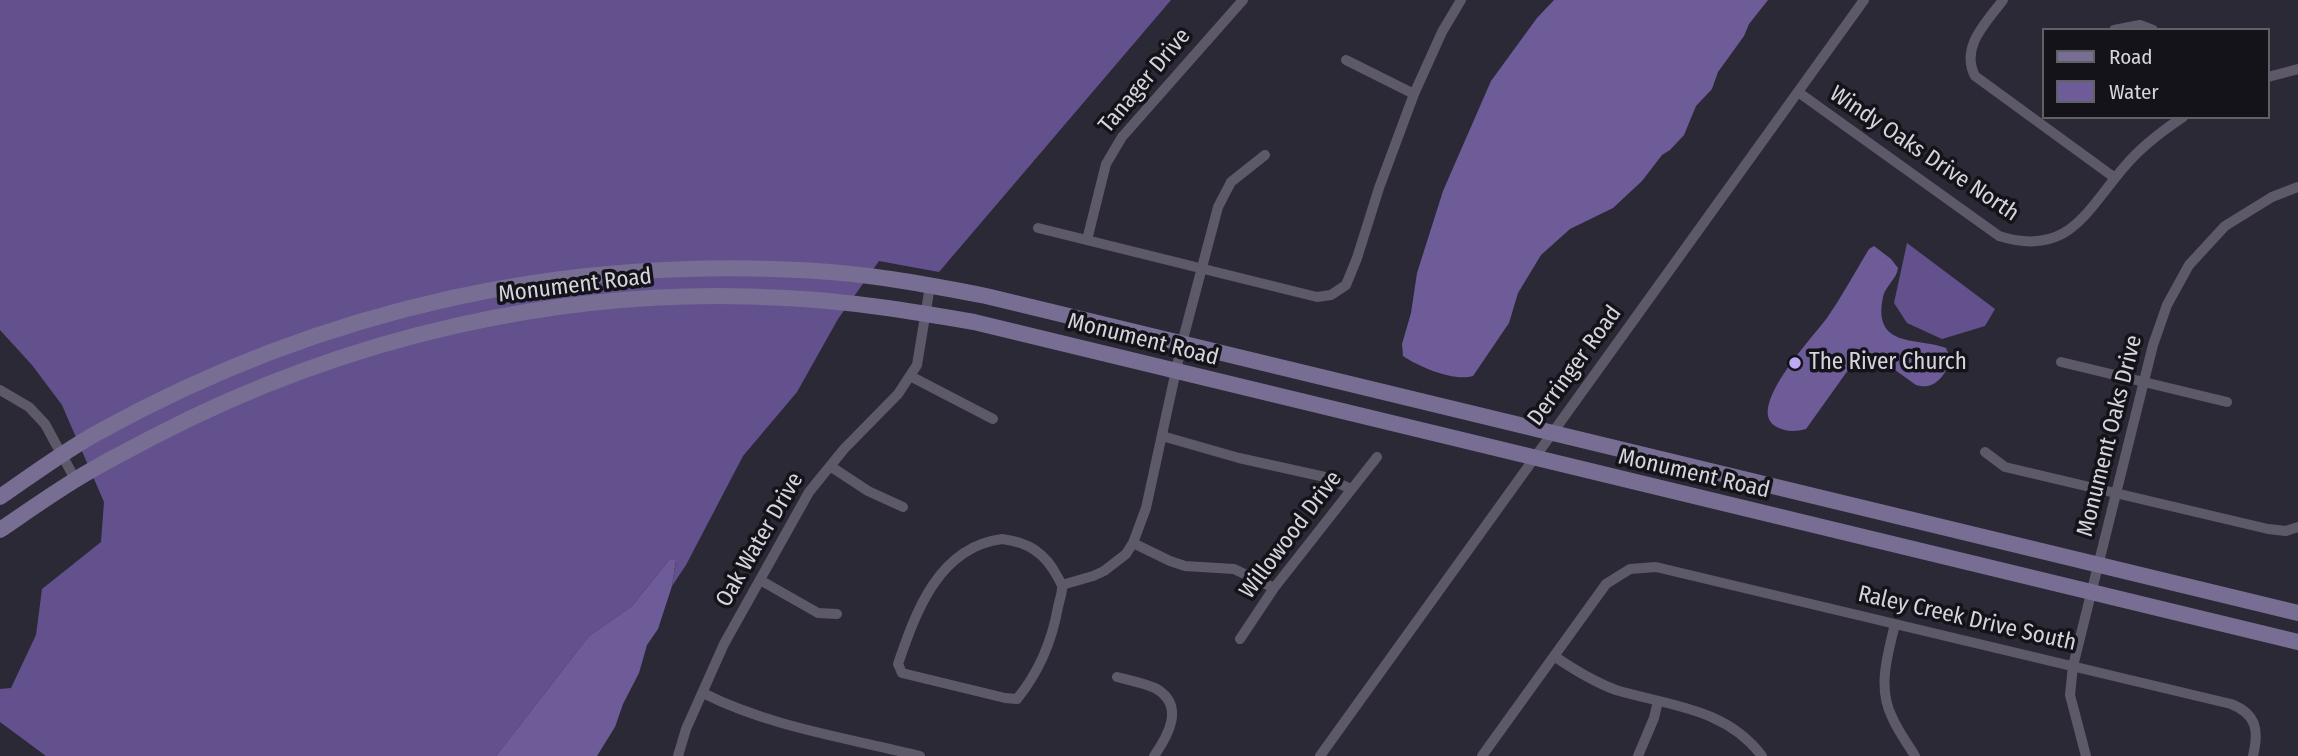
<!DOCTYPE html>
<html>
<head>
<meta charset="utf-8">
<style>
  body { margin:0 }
  #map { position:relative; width:2298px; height:756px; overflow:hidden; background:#2c2937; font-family:"Fira Sans Condensed",sans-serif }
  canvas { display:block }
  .legend { position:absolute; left:2042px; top:28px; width:228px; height:91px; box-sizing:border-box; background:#141319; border:2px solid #626067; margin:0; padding:9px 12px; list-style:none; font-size:21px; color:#d6d4dd }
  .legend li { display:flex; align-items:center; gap:14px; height:35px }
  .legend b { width:35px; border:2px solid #626067 }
</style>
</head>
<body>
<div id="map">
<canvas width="2298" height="756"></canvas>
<ul class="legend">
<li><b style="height:9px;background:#786e93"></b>Road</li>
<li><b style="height:19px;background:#6e5c98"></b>Water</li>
</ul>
</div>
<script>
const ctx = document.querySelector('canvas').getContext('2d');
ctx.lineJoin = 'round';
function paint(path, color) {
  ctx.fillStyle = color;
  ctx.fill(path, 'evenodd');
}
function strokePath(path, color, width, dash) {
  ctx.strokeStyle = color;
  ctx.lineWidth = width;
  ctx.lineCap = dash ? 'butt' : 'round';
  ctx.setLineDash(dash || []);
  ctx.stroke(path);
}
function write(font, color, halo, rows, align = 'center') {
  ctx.font = font + ' "Fira Sans Condensed",sans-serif';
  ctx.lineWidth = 7;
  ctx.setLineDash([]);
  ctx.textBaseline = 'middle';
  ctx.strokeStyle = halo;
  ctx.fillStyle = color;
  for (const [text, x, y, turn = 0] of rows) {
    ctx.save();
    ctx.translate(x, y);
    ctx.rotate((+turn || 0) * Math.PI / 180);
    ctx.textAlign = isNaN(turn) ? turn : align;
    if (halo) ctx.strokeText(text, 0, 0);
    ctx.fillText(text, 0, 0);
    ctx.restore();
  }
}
const forest = new Path2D(`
  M 0,0 L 1171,0 L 939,272 L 879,261 L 838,319 L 797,392 L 743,456 L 686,565 L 672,586 L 676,561 L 669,560 L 632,606 L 589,636 L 496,756 L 46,756 L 0,722 L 0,689 L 11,688 L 36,635 L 42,589 L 101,542 L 104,502 L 62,405 L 32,365 L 0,330 Z
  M 1907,243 L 1995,309 L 1985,326 L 1942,339 L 1907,323 L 1894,303 Z`);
const water = new Path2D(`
  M 1554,0 L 1768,0 L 1749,24 L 1744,36 L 1718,72 L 1712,89 L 1696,106 L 1684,135 L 1670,150 L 1662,155 L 1642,181 L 1613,208 L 1570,229 L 1541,255 L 1518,293 L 1509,323 L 1473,376 C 1455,382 1419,367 1403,356 L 1402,344 L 1411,313 L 1417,273 L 1443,191 L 1491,81 L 1537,18 Z
  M 1874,246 L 1891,259 L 1898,268 C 1897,279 1885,286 1883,297 C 1872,349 1918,337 1946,348 L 1951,360 C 1945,375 1935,391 1916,385 L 1884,362 L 1872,356 L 1863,356 L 1846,373 L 1806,429 C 1795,432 1785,432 1775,426 C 1746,407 1814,336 1827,318 C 1842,296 1855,272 1869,249 Z
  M 669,560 L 676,560 L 672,586 L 658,629 L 647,645 L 639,673 L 623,704 L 615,727 L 597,756 L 496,756 L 589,636 L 632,606 Z`);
const street = new Path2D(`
  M 2003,0 C 1986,23 1960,47 1975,76 L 2115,178
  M 2114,30 L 2140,25 L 2153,30
  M 1346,60 L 1414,94
  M 2268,77 L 2298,69
  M 1798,92 L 1999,236 C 2069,258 2086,211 2125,166 C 2141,147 2162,131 2183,117
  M 1038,228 L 1317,297 L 1331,295 L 1346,285 L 1357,258 L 1379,188 L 1414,94 L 1442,32 L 1461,0
  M 1087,240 L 1106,164 L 1122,137 L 1243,0
  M 2061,362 L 2227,402
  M 912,377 L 993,419
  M 0,390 L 29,407 L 45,424 L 75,479
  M 1162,436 L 1239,458 L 1325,477 L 1351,489
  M 1985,452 L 2005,467 L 2268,529 L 2286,531 L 2298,527
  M 830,466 L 868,491 L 903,507
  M 1002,539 C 1028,542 1045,553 1057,576 C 1058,577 1061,584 1062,585 C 1063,592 1059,601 1058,607 C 1052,641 1039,672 1017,699 L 1005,698 L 902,673 L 898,664 C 916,611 939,547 1002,539 Z
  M 1133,543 L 1170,561 L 1185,566 L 1234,569 L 1274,588
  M 760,580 L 818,613 L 837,614
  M 1062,585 L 1093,576 L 1104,571 L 1126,554 L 1133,543 L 1146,508 L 1182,343 L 1218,207 L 1231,182 L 1265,155
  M 1895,624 C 1888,654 1877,687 1892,717 C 1898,731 1907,743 1915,756
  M 1240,639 L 1274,588 L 1377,457
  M 1554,656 C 1573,669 1594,682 1616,690 C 1670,706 1726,708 1762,756
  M 1117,677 C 1129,680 1144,683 1155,688 C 1186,705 1168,736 1154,756
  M 703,693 C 770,727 848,738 920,756
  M 678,756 L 686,729 L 724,644 L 809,492 L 844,449 L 898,394 L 917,365 L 930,286
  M 1320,756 L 1864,0
  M 1482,756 L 1606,584 L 1630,569 L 1656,567 L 2231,704 C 2257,714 2259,731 2253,756
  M 1638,756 L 1654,718 L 1658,701
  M 2086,756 L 2070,695 L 2073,666 L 2153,345 L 2167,305 L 2189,265 L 2225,226 L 2272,197 L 2298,187`);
const secondary = new Path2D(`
  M 0,497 C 32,475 63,452 97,433 C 324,307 571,253 830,272 C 882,276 935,286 986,296 L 2298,613
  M 0,530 C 25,513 49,496 75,480 C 100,464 127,451 153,437 C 347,336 567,285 785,298 C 849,301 911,311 974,322 L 2298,642`);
const markers = [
  [1795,363,7,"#bea9f5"]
];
const streetNames = [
  ["Tanager Drive",1145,81,-50],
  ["Windy Oaks Drive North",1924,154,34],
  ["Monument Road",575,286,-7],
  ["Monument Road",1143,340,14],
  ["Derringer Road",1575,366,-54],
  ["Monument Oaks Drive",2110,436,-76],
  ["Monument Road",1694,474,13],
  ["Willowood Drive",1291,535,-53],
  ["Oak Water Drive",760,540,-60],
  ["Raley Creek Drive South",1967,619,13]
];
const poiNames = [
  ["The River Church",1809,363]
];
paint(forest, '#63518d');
paint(water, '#6e5c98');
strokePath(street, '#5d5969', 10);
strokePath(secondary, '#786e93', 16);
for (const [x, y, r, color] of markers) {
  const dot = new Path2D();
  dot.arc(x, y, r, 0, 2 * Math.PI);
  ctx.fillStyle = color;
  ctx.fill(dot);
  strokePath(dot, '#141319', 2.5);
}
write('23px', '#d6d4dd', '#141319', streetNames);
write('23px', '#d6d4dd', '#141319', poiNames, 'left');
</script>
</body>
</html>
